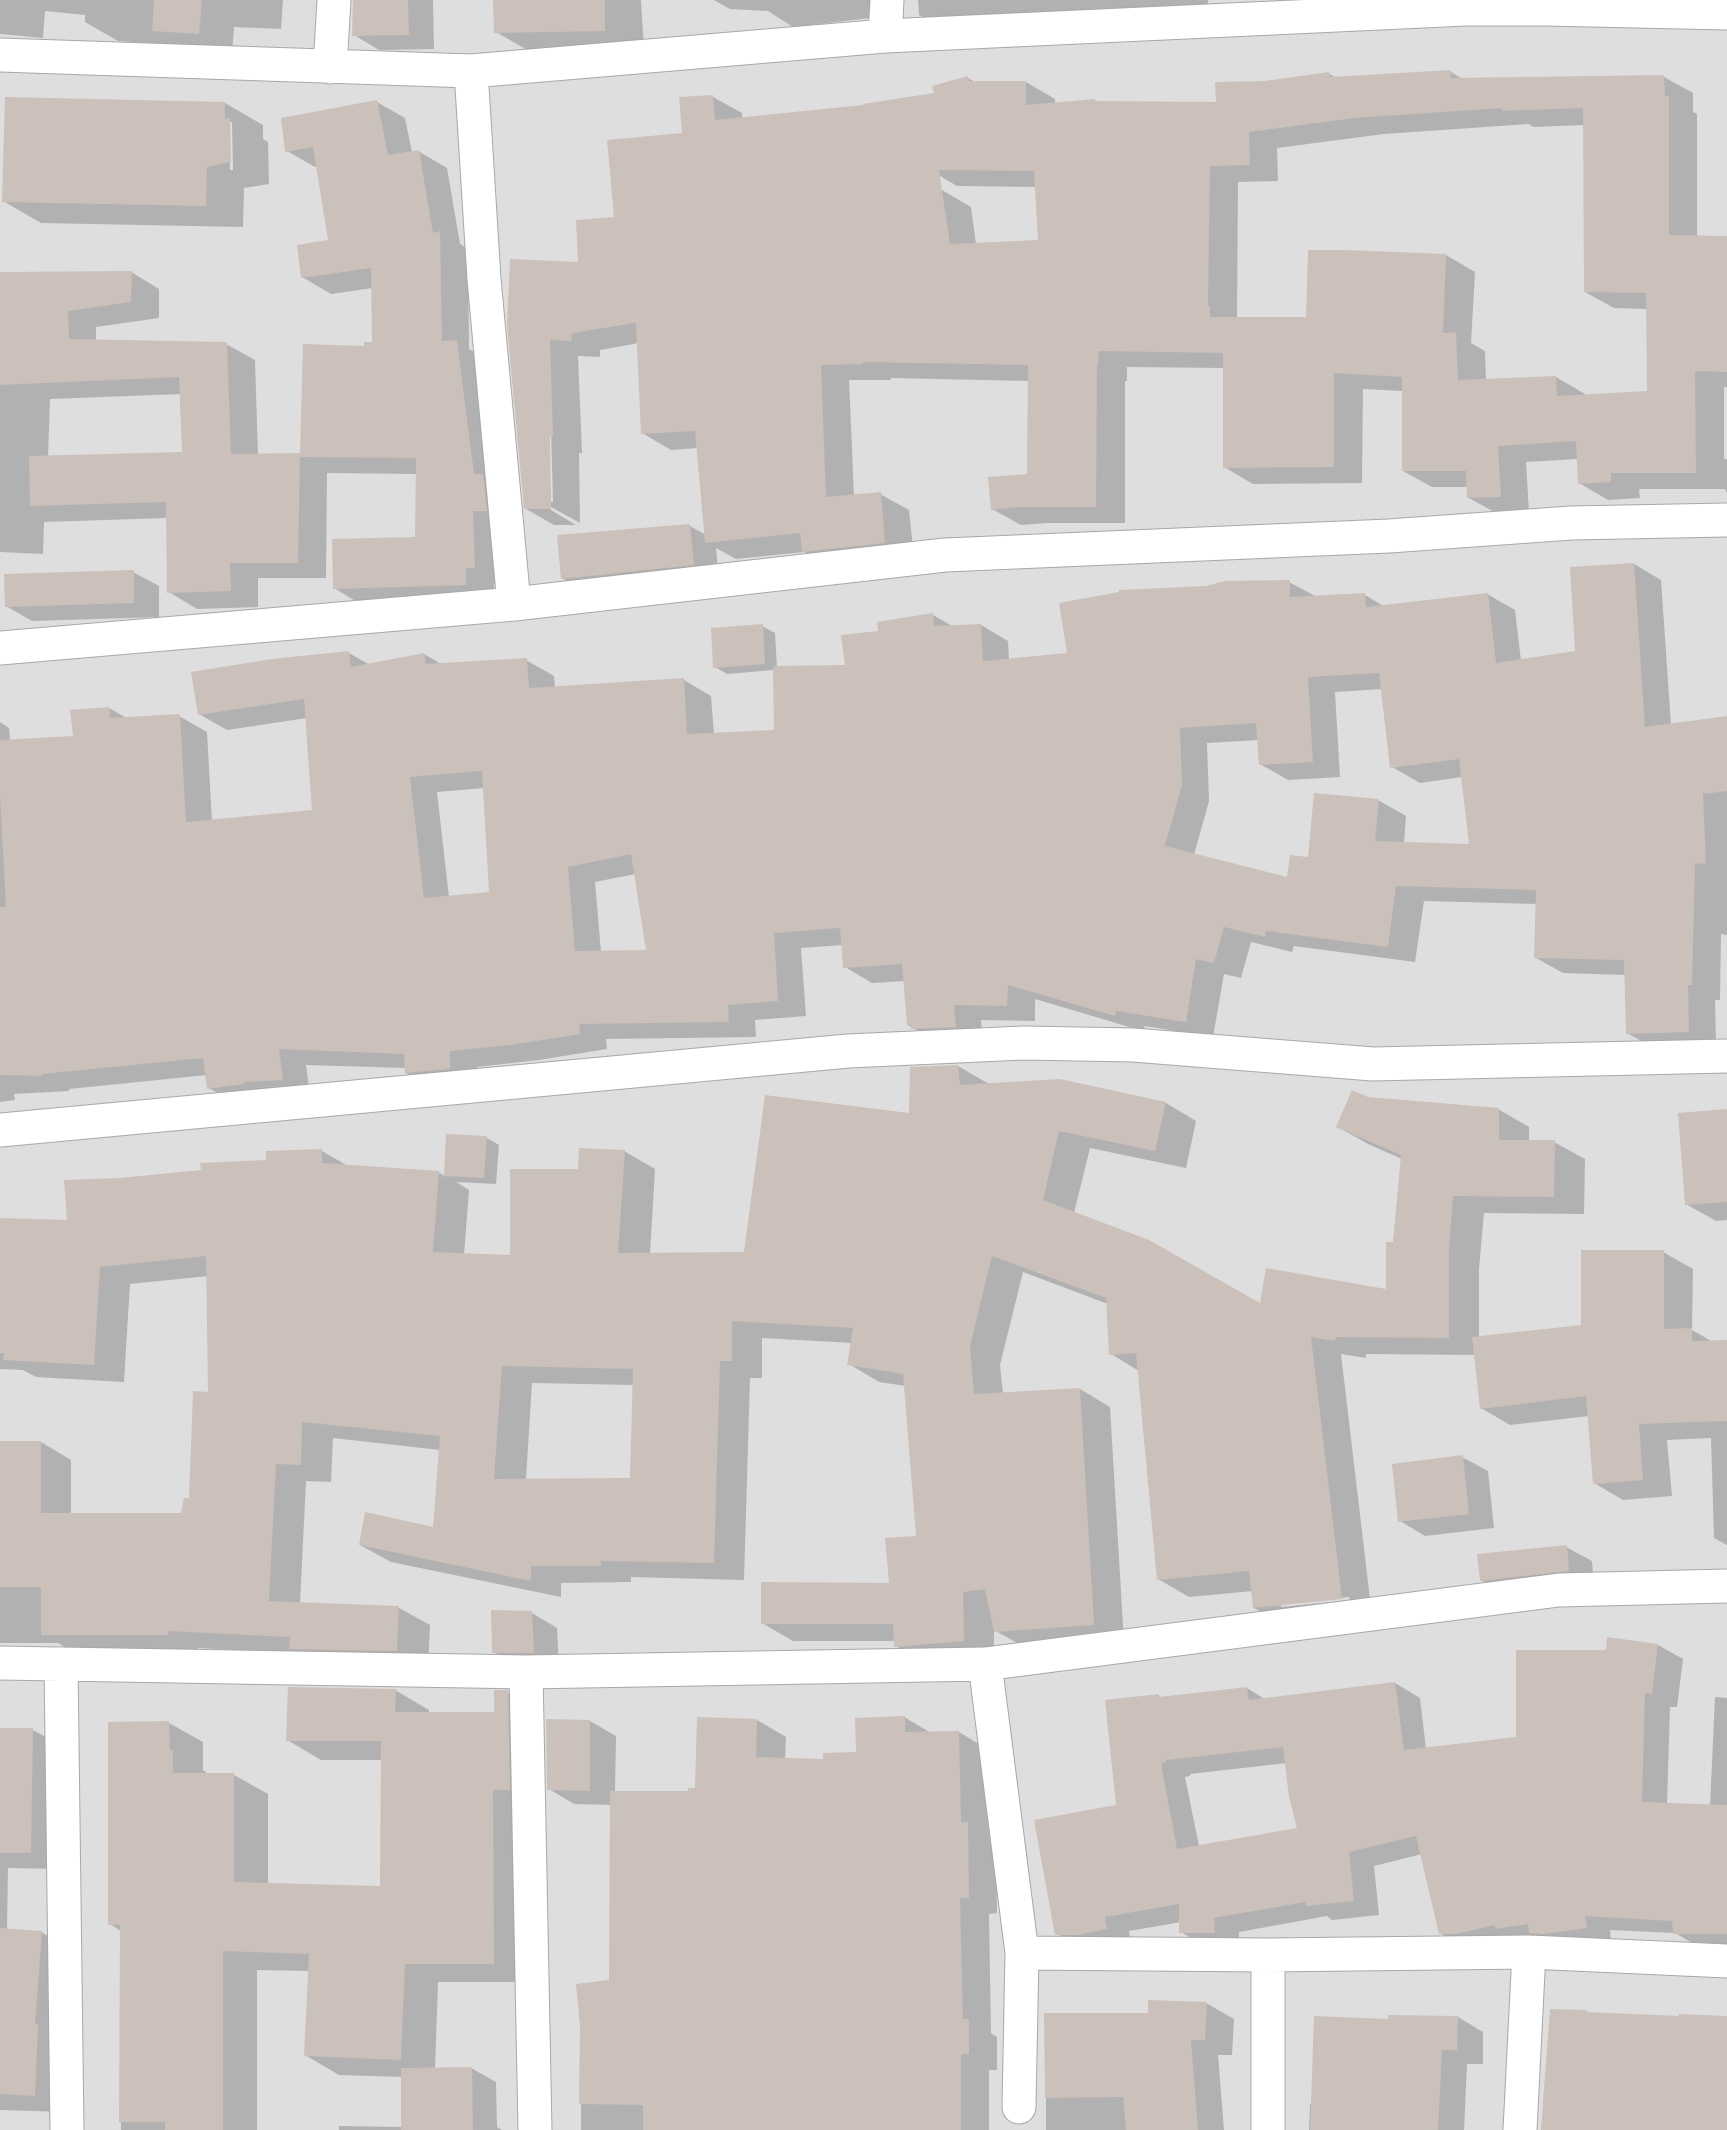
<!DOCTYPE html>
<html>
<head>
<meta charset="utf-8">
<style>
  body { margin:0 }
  canvas { display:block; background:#f2eee7 }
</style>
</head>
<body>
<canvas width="1727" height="2130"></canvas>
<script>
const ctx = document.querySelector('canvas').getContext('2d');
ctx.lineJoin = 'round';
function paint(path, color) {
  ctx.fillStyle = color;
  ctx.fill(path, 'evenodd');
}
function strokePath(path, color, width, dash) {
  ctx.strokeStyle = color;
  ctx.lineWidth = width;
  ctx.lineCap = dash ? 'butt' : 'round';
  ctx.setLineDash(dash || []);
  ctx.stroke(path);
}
const residential = new Path2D(`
  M 0,0 L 1727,0 L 1727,2130 L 0,2130 Z`);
const shadow = new Path2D(`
  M 0,0 L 283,0 L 281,29 L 234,27 L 232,53 L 179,45 L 118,41 L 85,22 L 85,15 L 45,11 L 43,38 L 0,34 Z
  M 354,0 L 433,0 L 434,49 L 379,50 L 354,35 Z
  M 494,0 L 641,0 L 644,49 L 529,51 L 496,32 Z
  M 714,0 L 877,0 L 879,17 L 793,27 L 768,11 L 730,9 Z
  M 918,0 L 1208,0 L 1208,19 L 952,34 L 919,15 Z
  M 1451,72 L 1464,80 L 1664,77 L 1693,93 L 1693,112 L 1697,114 L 1697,237 L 1727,237 L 1727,387 L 1724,387 L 1724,459 L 1727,459 L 1727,494 L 1725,489 L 1639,489 L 1640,498 L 1608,500 L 1579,483 L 1578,459 L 1526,462 L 1529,513 L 1498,514 L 1469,498 L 1468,487 L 1432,487 L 1403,471 L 1403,391 L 1363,389 L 1362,483 L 1253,484 L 1224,467 L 1224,368 L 1127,367 L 1127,381 L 1125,381 L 1125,523 L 1047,523 L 1021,525 L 992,509 L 1028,475 L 1029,381 L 891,378 L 891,380 L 849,380 L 854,496 L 880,494 L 909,510 L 914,559 L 832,568 L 804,552 L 736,559 L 716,548 L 719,579 L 587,593 L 562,578 L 690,526 L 706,535 L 698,448 L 671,450 L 642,433 L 639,343 L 600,350 L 600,357 L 578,356 L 582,453 L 579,453 L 580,523 L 551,507 L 551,510 L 576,525 L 554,525 L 526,509 L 509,325 L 579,264 L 713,97 L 742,113 L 742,119 L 942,190 L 971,207 L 976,244 L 1040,242 L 1037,187 L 957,186 L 928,169 L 936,95 L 968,78 L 975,82 L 1026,82 L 1055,99 L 1055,104 L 1095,101 L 1098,103 L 1218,103 L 1265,83 L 1329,74 L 1337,78 ZM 1529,124 L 1533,127 L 1585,125 L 1585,292 L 1614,308 L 1648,309 L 1648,392 L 1585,396 L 1585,394 L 1556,377 L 1486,380 L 1485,351 L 1471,343 L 1475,272 L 1446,255 L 1308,319 L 1237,318 L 1238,182 L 1278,181 L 1277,148 L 1384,134 ZM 548,430 L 551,430 L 553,502 L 551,502 Z
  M 377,102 L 405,118 L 412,152 L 418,151 L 447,168 L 460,244 L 468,249 L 469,349 L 485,358 L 502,584 L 494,584 L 494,601 L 362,605 L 334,588 L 416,538 L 417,474 L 327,473 L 326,578 L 258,578 L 258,607 L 197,609 L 169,592 L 167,518 L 44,522 L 43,554 L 0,552 L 0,310 L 131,272 L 159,289 L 159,318 L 96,327 L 96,341 L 226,344 L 255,360 L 258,456 L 301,455 L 366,347 L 374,344 L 373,288 L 331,294 L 302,277 L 330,241 L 318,167 L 315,167 L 287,151 ZM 182,394 L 184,454 L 48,457 L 50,399 Z
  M 225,103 L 263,125 L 263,139 L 268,142 L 269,184 L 244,188 L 243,227 L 41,223 L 3,201 ZM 229,122 L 232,122 L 233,170 L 230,170 Z
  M 1634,564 L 1661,580 L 1671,725 L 1727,718 L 1727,935 L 1721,934 L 1720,1000 L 1715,1000 L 1716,1047 L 1655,1049 L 1627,1033 L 1626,975 L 1563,973 L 1536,958 L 1537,904 L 1424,901 L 1415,962 L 1294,946 L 1292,952 L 1251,942 L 1241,978 L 1224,974 L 1213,1037 L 1145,1026 L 1143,1031 L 1035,999 L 1035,1021 L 981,1020 L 983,1042 L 940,1044 L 908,1025 L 905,981 L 872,983 L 845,967 L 843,945 L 801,948 L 806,1016 L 755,1020 L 756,1037 L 606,1039 L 607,1049 L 539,1060 L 477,1067 L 478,1084 L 434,1089 L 406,1073 L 406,1068 L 306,1065 L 310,1095 L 236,1104 L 209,1088 L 207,1075 L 69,1089 L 69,1091 L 14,1094 L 15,1100 L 0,1102 L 0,722 L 9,728 L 10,741 L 74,738 L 109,708 L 128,719 L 179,716 L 207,732 L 212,821 L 314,811 L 307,718 L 227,730 L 199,714 L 349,653 L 370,665 L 424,654 L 441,664 L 526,660 L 554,676 L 555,688 L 684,680 L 711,696 L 714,734 L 775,732 L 774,670 L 727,674 L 715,667 L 762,626 L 775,633 L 777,668 L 846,666 L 879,632 L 933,615 L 954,627 L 981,625 L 1008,641 L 1009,660 L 1069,655 L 1289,582 L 1317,597 L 1365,595 L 1385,607 L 1487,594 L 1515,610 L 1521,661 L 1577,652 ZM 1383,689 L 1392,767 L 1420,783 L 1462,777 L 1471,845 L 1404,844 L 1406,816 L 1378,800 L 1309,859 L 1289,879 L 1194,855 L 1209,801 L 1207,743 L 1259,740 L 1260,764 L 1288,780 L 1340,777 L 1335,692 ZM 484,788 L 490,893 L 449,897 L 437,792 ZM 636,874 L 648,951 L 601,952 L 595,882 Z
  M 133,572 L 159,586 L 159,617 L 32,621 L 6,606 Z
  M 958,1066 L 989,1084 L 1166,1103 L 1196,1121 L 1186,1168 L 1090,1148 L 1074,1213 L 1261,1306 L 1387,1291 L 1394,1244 L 1402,1159 L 1368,1144 L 1338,1127 L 1368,1099 L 1498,1109 L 1529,1127 L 1529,1141 L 1554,1142 L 1585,1159 L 1584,1214 L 1484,1213 L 1479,1269 L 1479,1338 L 1582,1326 L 1663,1252 L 1693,1269 L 1692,1330 L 1713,1342 L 1727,1341 L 1727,1545 L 1714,1538 L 1711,1438 L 1667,1440 L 1672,1496 L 1623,1500 L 1594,1483 L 1589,1416 L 1510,1425 L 1481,1408 L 1475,1355 L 1366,1354 L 1366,1358 L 1341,1354 L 1372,1616 L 1285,1625 L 1254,1608 L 1253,1591 L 1189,1597 L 1158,1579 L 1139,1371 L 1111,1354 L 1108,1304 L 1023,1272 L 1000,1365 L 1003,1394 L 1080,1389 L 1110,1407 L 1124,1642 L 1026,1648 L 994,1630 L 994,1658 L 927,1664 L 896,1646 L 895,1641 L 793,1641 L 762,1623 L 891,1584 L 918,1537 L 906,1386 L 879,1382 L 849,1364 L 852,1343 L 762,1338 L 762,1378 L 750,1378 L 744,1580 L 631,1577 L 631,1582 L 561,1583 L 561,1597 L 391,1562 L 360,1545 L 434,1529 L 440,1450 L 333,1438 L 331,1482 L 306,1481 L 300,1604 L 399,1608 L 430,1625 L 428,1668 L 298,1653 L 198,1648 L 199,1652 L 73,1652 L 58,1643 L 0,1643 L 0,1443 L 41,1442 L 71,1460 L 71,1515 L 183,1515 L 190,1500 L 210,1394 L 208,1276 L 130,1284 L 124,1382 L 36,1377 L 23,1370 L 0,1369 L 0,1220 L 68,1221 L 121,1179 L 202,1171 L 322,1151 L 348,1166 L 438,1172 L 446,1177 L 448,1136 L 487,1138 L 499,1145 L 496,1184 L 456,1182 L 469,1190 L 464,1255 L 512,1257 L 579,1171 L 624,1151 L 655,1169 L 650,1254 L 746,1254 L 911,1114 ZM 532,1383 L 634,1385 L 631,1479 L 526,1480 ZM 1349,1597 L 1350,1600 L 1281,1607 L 1281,1604 Z
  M 1727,1111 L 1727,1220 L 1716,1221 L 1686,1204 Z
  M 1462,1457 L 1488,1471 L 1494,1528 L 1425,1536 L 1400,1521 Z
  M 1566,1547 L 1592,1561 L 1594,1585 L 1507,1595 L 1481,1580 Z
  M 532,1613 L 557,1628 L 559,1667 L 519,1667 L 494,1652 Z
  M 1658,1645 L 1683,1659 L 1677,1707 L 1670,1707 L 1667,1804 L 1710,1806 L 1715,1697 L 1727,1698 L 1727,1948 L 1699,1947 L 1675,1933 L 1610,1930 L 1611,1942 L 1466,1948 L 1440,1933 L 1422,1854 L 1374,1866 L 1379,1915 L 1332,1920 L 1327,1916 L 1239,1932 L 1239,1946 L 1206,1947 L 1181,1932 L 1181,1922 L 1129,1931 L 1131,1943 L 1082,1948 L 1057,1934 L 1118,1806 L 1158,1696 L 1163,1698 L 1247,1688 L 1266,1700 L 1395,1683 L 1420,1698 L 1426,1749 L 1518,1738 L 1607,1651 ZM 1287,1763 L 1298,1829 L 1199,1846 L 1185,1777 L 1190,1776 L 1190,1774 Z
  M 395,1690 L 429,1710 L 429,1713 L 496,1713 L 507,1692 L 541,1712 L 527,1982 L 438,1982 L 435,2069 L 471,2068 L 496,2082 L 497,2127 L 502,2130 L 339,2130 L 339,2126 L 403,2127 L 403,2077 L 339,2075 L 305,2055 L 309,1971 L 257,1970 L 257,2130 L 121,2130 L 121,1931 L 110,1924 L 169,1723 L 203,1742 L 203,1770 L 206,1772 L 206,1775 L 234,1775 L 268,1794 L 268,1885 L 381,1888 L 382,1760 L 321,1760 L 287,1740 Z
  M 904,1717 L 931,1733 L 959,1732 L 987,1749 L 989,1836 L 996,1840 L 997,1913 L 989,1914 L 991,2033 L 997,2037 L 997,2070 L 989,2070 L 989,2130 L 581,2130 L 581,2026 L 611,1981 L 611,1805 L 574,1804 L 549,1789 L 547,1721 L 590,1721 L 616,1736 L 615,1792 L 689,1793 L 697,1789 L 757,1720 L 786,1737 L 785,1759 L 825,1760 L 857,1753 Z
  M 0,1730 L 33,1730 L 64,1747 L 61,1869 L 8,1868 L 7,1930 L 41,1932 L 72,1950 L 66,2112 L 0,2110 Z
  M 1206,2003 L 1234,2019 L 1232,2055 L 1218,2055 L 1224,2130 L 1046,2130 L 1046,2014 L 1149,2014 Z
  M 1458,2017 L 1483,2032 L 1483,2064 L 1467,2064 L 1464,2130 L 1309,2130 L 1310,2104 L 1312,2104 L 1389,2020 Z`);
const building = new Path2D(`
  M 154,0 L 202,0 L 199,34 L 152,31 Z
  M 353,0 L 408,0 L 409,35 L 352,36 Z
  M 493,0 L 605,0 L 605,31 L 494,33 Z
  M 1451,70 L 1451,78 L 1664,75 L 1665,96 L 1669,96 L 1669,235 L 1727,236 L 1727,372 L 1695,371 L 1696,473 L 1611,473 L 1611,482 L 1578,484 L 1576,441 L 1498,446 L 1501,497 L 1467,498 L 1466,471 L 1402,471 L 1402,377 L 1334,373 L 1334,467 L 1223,468 L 1223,353 L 1099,351 L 1098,365 L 1097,365 L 1096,507 L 1017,507 L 991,510 L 988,477 L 1027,474 L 1028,365 L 863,362 L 863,364 L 821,365 L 826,497 L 881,492 L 885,543 L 802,552 L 800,533 L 705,543 L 695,431 L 641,434 L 636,323 L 572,333 L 571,341 L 550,340 L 553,437 L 550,437 L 551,509 L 524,509 L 507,325 L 510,259 L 578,262 L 576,220 L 614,217 L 607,140 L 682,133 L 679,97 L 713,95 L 715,120 L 863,105 L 863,104 L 934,93 L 932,86 L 968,76 L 969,81 L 1026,81 L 1026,105 L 1095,99 L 1095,101 L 1216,102 L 1215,82 L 1265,81 L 1329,72 L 1330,77 ZM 1502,108 L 1502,111 L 1583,108 L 1584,292 L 1646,293 L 1647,391 L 1557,396 L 1556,376 L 1458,380 L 1456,332 L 1443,333 L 1446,254 L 1345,250 L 1308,250 L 1306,317 L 1210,317 L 1210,306 L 1208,306 L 1210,166 L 1250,165 L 1249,132 L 1354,118 ZM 939,170 L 1034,171 L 1038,240 L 950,244 Z
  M 5,97 L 225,102 L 225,119 L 230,118 L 231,162 L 207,167 L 206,206 L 2,202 Z
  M 377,100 L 388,155 L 419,150 L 433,233 L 440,231 L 442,341 L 457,340 L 474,474 L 483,474 L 487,511 L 473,511 L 475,568 L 466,568 L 466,585 L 333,589 L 332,539 L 415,537 L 416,458 L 300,457 L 298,563 L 230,563 L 231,591 L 167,593 L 166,502 L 30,506 L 29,456 L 182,452 L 179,377 L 0,385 L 0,272 L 132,271 L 131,302 L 68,311 L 69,339 L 227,342 L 231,454 L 300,453 L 303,344 L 364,346 L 364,342 L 372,342 L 371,268 L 301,278 L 297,245 L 328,240 L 313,147 L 285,152 L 281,118 Z
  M 690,524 L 694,565 L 561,579 L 557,535 Z
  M 1634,563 L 1645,727 L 1727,716 L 1727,791 L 1703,794 L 1706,863 L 1695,864 L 1692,985 L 1688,985 L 1689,1032 L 1626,1034 L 1624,960 L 1534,958 L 1536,890 L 1396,886 L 1388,947 L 1266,931 L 1265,937 L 1224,927 L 1214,963 L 1196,959 L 1186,1022 L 1116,1011 L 1115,1016 L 1008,985 L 1007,1006 L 954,1005 L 956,1027 L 911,1029 L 911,1025 L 907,1026 L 902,964 L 843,968 L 840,928 L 774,933 L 778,1001 L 728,1005 L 729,1022 L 579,1024 L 580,1034 L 511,1045 L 450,1051 L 450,1069 L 405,1073 L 404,1054 L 279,1049 L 283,1080 L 244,1082 L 244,1084 L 207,1089 L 203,1058 L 42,1074 L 42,1076 L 0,1075 L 0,907 L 6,907 L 0,795 L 0,740 L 73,736 L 70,710 L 109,707 L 110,718 L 180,714 L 186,822 L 312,810 L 304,699 L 198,715 L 191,672 L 272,659 L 349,651 L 351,667 L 424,653 L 426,664 L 527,658 L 529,688 L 684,678 L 687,734 L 774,730 L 773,666 L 845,665 L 841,635 L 878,631 L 877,622 L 933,613 L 934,626 L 981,624 L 983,661 L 1067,653 L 1059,603 L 1119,592 L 1119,590 L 1206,586 L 1225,581 L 1290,580 L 1290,597 L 1365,593 L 1366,607 L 1488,593 L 1496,663 L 1575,651 L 1570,567 ZM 1379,673 L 1390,768 L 1459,759 L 1469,844 L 1375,841 L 1379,799 L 1314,793 L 1308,857 L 1290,855 L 1287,877 L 1165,846 L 1182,785 L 1180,728 L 1256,723 L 1259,765 L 1313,762 L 1308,677 ZM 482,771 L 489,892 L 424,898 L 410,777 ZM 631,854 L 646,950 L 575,951 L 568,867 Z
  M 134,570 L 134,603 L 5,607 L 4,574 Z
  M 763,624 L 765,664 L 713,668 L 711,628 Z
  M 958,1065 L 960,1085 L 1060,1079 L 1166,1102 L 1155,1151 L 1059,1131 L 1043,1200 L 1149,1240 L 1260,1303 L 1266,1268 L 1386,1289 L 1386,1242 L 1393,1242 L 1401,1155 L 1336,1127 L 1352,1090 L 1368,1097 L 1499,1108 L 1499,1140 L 1555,1140 L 1554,1197 L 1453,1196 L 1449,1251 L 1449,1338 L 1336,1337 L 1335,1341 L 1311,1337 L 1342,1599 L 1253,1608 L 1249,1571 L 1157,1580 L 1136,1353 L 1109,1355 L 1106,1298 L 992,1256 L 970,1346 L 974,1394 L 1080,1388 L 1094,1625 L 994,1632 L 985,1589 L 963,1592 L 964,1641 L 894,1647 L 893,1624 L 761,1624 L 761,1582 L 889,1583 L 885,1538 L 916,1536 L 903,1374 L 847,1365 L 853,1328 L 732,1321 L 732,1361 L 720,1361 L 714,1563 L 601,1561 L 601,1566 L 531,1566 L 531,1581 L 359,1545 L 365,1512 L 433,1527 L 440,1436 L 302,1422 L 301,1465 L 276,1464 L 269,1601 L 399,1606 L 397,1651 L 289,1649 L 290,1637 L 168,1631 L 168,1635 L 41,1635 L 41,1587 L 0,1587 L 0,1441 L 41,1441 L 41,1513 L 181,1513 L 184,1498 L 189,1498 L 193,1391 L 208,1392 L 206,1256 L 100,1267 L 94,1365 L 3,1360 L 4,1353 L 0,1353 L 0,1218 L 67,1220 L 64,1180 L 120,1178 L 201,1170 L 200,1163 L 266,1160 L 266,1151 L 322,1149 L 322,1163 L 439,1171 L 433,1252 L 510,1255 L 510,1169 L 578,1169 L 579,1148 L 625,1150 L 618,1253 L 744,1252 L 765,1095 L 909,1113 L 910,1067 ZM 502,1366 L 633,1369 L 630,1478 L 494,1479 Z
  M 1727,1109 L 1727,1202 L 1685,1205 L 1678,1113 Z
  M 446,1134 L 487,1136 L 484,1178 L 444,1176 Z
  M 1581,1250 L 1664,1250 L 1664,1329 L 1692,1328 L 1692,1341 L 1727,1340 L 1727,1421 L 1639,1424 L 1643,1480 L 1593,1484 L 1586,1396 L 1480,1409 L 1472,1337 L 1581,1325 Z
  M 1463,1455 L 1469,1514 L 1398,1522 L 1392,1464 Z
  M 1567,1545 L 1569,1571 L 1480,1581 L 1477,1554 Z
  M 491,1610 L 532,1611 L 534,1653 L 492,1653 Z
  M 1607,1637 L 1658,1644 L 1652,1694 L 1645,1693 L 1642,1802 L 1727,1805 L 1727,1934 L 1673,1934 L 1672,1921 L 1585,1916 L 1587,1928 L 1543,1934 L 1529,1933 L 1528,1924 L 1495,1929 L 1495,1925 L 1456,1934 L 1439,1934 L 1416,1836 L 1349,1852 L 1354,1901 L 1306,1906 L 1305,1902 L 1214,1918 L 1215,1933 L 1179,1933 L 1179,1904 L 1105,1917 L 1107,1929 L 1077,1935 L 1055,1935 L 1034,1820 L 1116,1805 L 1105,1700 L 1159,1694 L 1159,1697 L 1247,1687 L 1249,1700 L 1395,1682 L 1404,1750 L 1516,1737 L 1516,1650 L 1606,1650 ZM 1283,1747 L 1289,1797 L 1297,1828 L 1177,1849 L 1161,1763 L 1166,1762 L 1166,1760 Z
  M 288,1687 L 396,1689 L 395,1712 L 494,1712 L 494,1690 L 508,1690 L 510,1790 L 493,1790 L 494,1964 L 405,1964 L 401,2060 L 304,2056 L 309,1954 L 223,1951 L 223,2130 L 165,2130 L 165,2122 L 119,2122 L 120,1925 L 108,1925 L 108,1722 L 169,1721 L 170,1750 L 173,1750 L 173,1773 L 234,1773 L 234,1882 L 380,1886 L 381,1741 L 286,1741 Z
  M 905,1716 L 905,1732 L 959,1731 L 961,1822 L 968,1822 L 969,1898 L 960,1898 L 963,2019 L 969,2019 L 969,2054 L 961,2054 L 961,2130 L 643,2130 L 643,2105 L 579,2104 L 580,2026 L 576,1984 L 609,1980 L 610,1791 L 688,1791 L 688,1788 L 695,1788 L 697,1717 L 757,1719 L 756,1757 L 823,1759 L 823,1753 L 856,1752 L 855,1718 Z
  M 546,1719 L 590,1720 L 590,1791 L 547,1790 Z
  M 0,1728 L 33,1728 L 31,1853 L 0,1853 Z
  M 0,1928 L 42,1931 L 35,2024 L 38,2024 L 35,2096 L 0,2094 Z
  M 1148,2000 L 1207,2002 L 1205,2040 L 1191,2040 L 1198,2130 L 1126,2130 L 1123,2097 L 1045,2098 L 1044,2013 L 1148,2013 Z
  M 1550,2009 L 1587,2010 L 1587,2012 L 1679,2016 L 1679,2014 L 1727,2016 L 1727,2130 L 1541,2130 Z
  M 1388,2015 L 1458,2016 L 1457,2050 L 1442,2050 L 1438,2130 L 1310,2130 L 1314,2016 L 1388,2019 Z
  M 472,2067 L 473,2130 L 401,2130 L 401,2068 Z`);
const minor = new Path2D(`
  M 885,36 L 887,0
  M 0,55 L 471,71 L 885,36 L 1466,9 L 1544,9 L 1727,13
  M 330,67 L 334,0
  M 471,71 L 484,279 L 514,604
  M 0,648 L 514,604 L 945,555 L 1389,536 L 1571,523 L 1727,520
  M 0,1130 L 848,1051 L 1023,1043 L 1133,1045 L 1373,1064 L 1727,1056
  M 0,1663 L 526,1672 L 985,1664 L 1559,1590 L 1727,1586
  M 61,1664 L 67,2130
  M 985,1664 L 1022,1953 L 1019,2107
  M 526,1672 L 535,2130
  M 1022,1953 L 1268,1955 L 1529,1952 L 1727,1961
  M 1268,2130 L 1268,1955
  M 1520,2130 L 1529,1952`);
paint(residential, '#dfdede');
paint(shadow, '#0003');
paint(building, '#cbc0ba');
strokePath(minor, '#a8a8a8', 35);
strokePath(minor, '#fff', 33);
</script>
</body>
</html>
